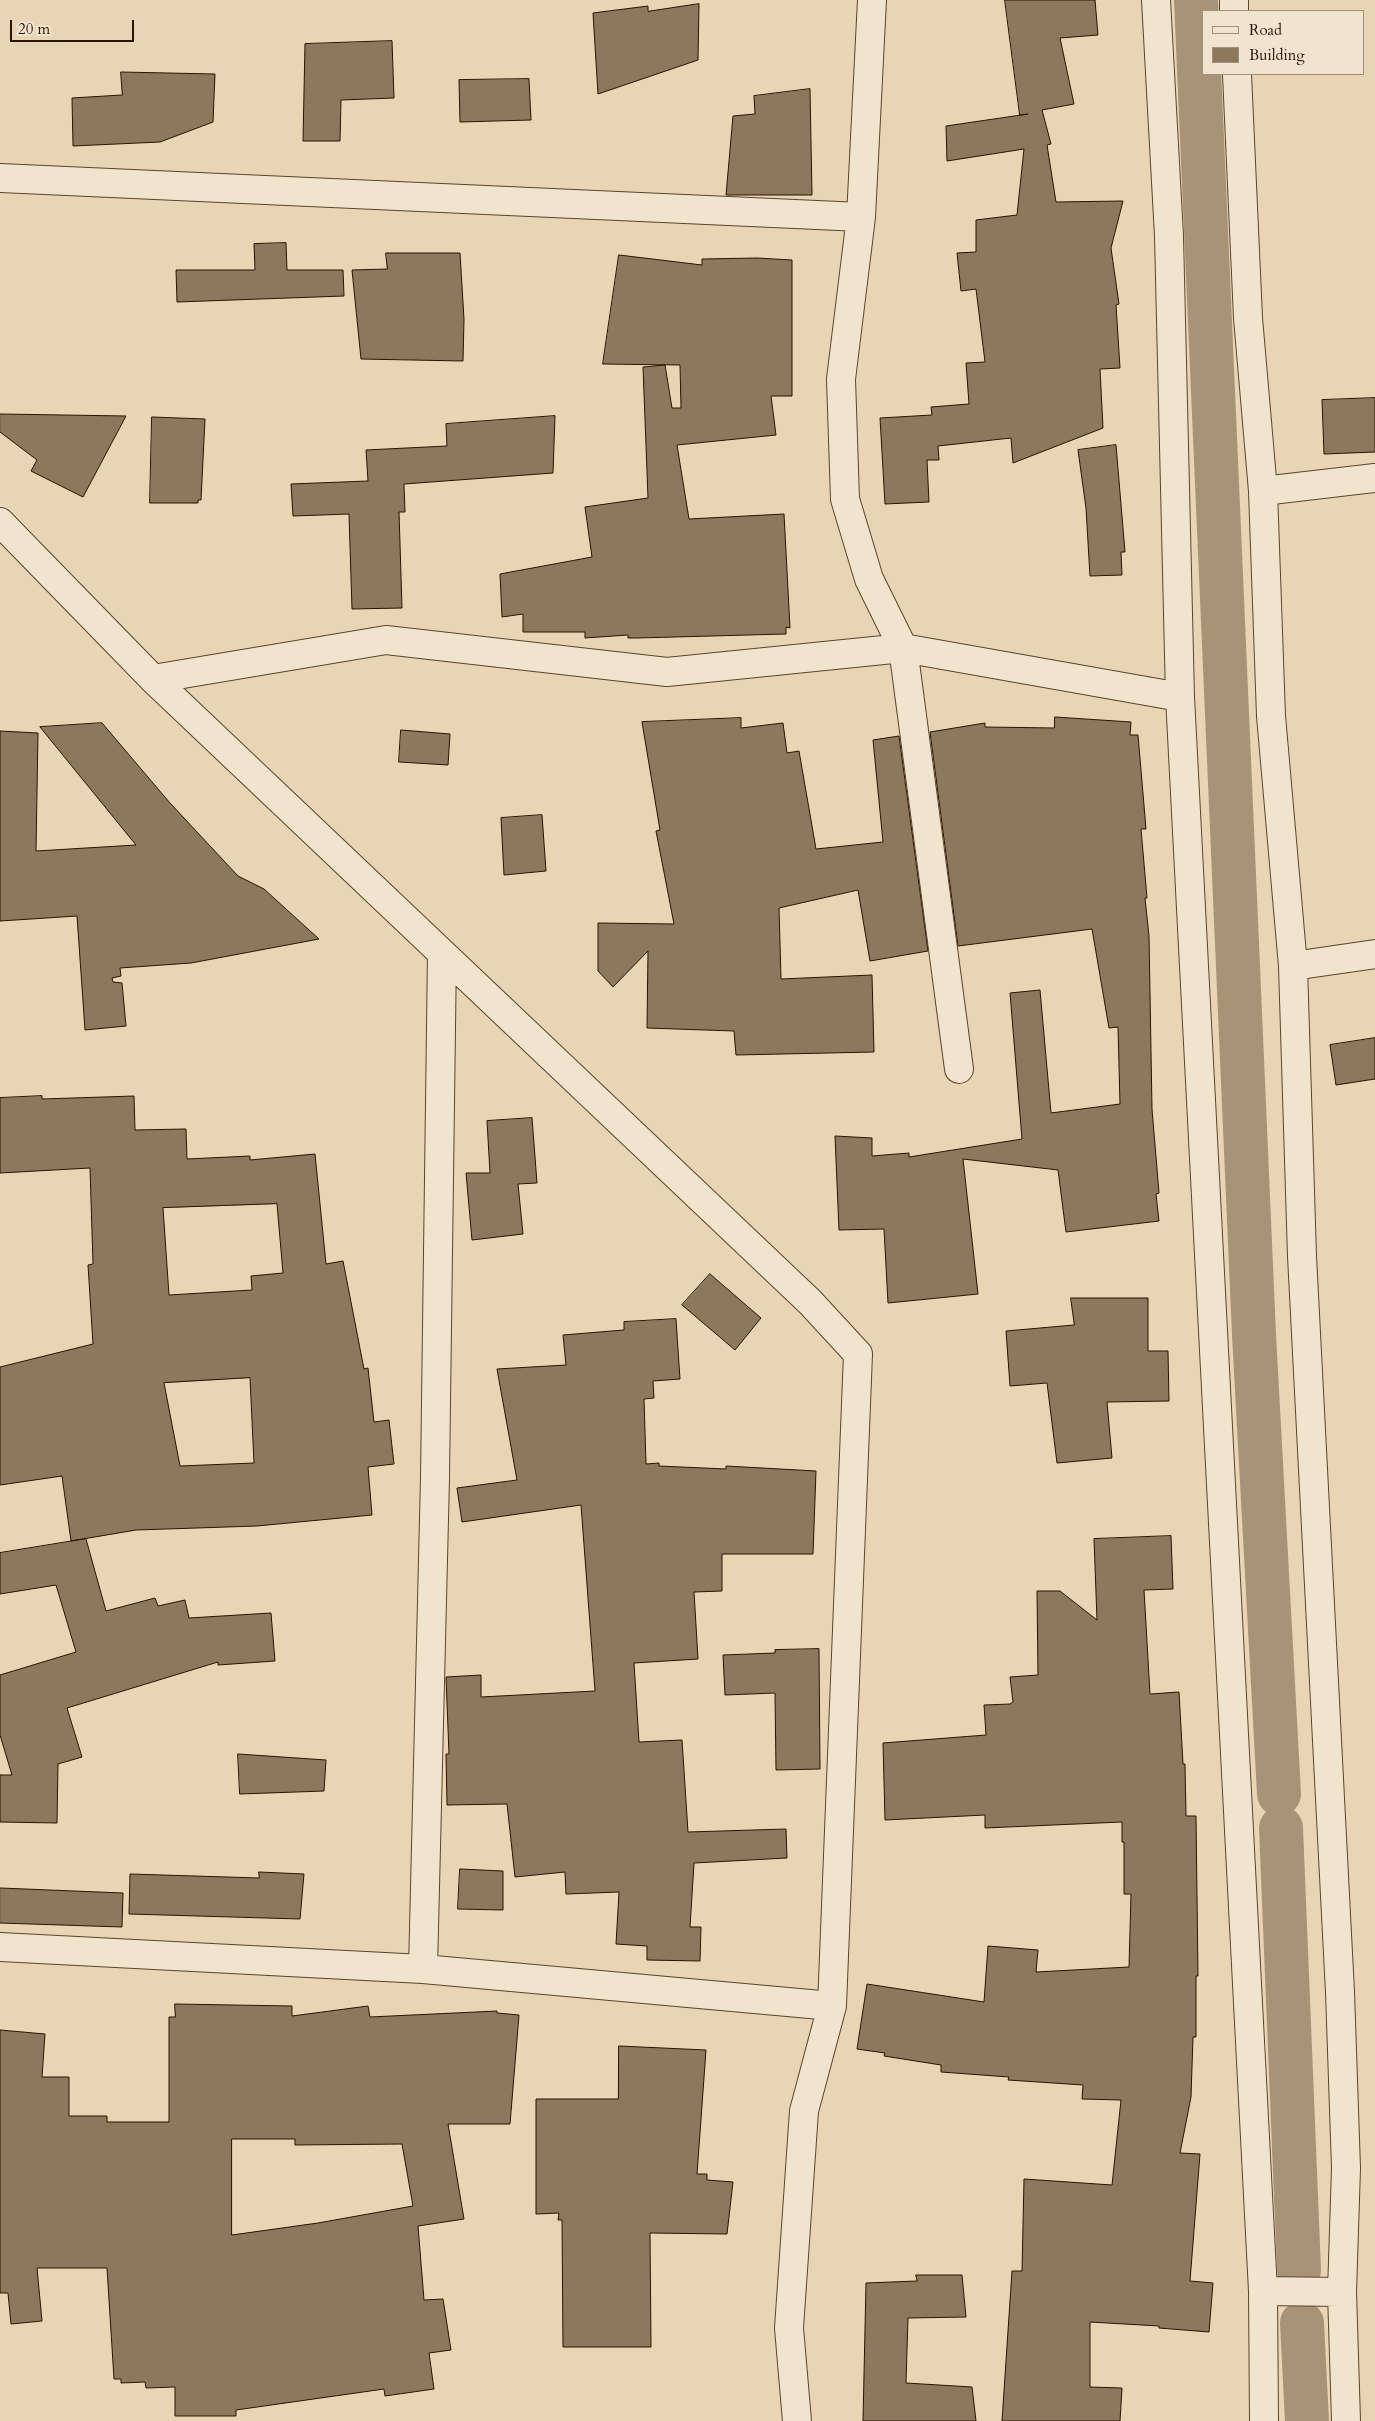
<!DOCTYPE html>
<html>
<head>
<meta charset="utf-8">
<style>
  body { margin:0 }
  #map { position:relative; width:1375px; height:2421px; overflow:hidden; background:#e9d5b4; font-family:Cardo,serif }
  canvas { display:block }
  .legend { position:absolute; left:1202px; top:10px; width:162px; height:65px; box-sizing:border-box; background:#f1e4ce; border:1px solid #a1907c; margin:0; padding:6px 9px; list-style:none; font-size:15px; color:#291301 }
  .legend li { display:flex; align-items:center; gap:10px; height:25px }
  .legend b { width:25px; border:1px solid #a1907c }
  .scale { position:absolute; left:10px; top:20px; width:124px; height:22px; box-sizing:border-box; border:2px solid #291301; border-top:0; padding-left:6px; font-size:15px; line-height:18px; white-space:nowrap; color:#291301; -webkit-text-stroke:4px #f1e4ce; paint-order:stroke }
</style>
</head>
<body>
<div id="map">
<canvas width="1375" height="2421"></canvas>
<ul class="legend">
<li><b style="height:6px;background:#f1e4ce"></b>Road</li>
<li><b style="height:14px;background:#8d785e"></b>Building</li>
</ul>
<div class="scale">20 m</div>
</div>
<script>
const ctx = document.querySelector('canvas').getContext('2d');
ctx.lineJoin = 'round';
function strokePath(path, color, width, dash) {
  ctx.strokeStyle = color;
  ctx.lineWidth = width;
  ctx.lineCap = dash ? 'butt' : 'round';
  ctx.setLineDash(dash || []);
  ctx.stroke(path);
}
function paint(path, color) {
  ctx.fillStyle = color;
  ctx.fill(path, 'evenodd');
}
const canal = new Path2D(`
  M 1196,0 L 1254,1335 L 1279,1794
  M 1281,1828 L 1299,2270
  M 1302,2323 L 1307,2421`);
const building = new Path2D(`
  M 1005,0 L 1095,0 L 1098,35 L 1060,38 L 1074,104 L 1042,110 L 1051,144 L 1047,145 L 1056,202 L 1123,201 L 1111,248 L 1119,304 L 1116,305 L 1120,368 L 1100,369 L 1103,428 L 1013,463 L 1011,438 L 938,446 L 939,460 L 927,460 L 929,502 L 885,504 L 880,418 L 932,415 L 931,407 L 969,404 L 966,363 L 985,362 L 976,289 L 961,291 L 957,253 L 976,252 L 976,220 L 1017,215 L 1024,149 L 947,161 L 946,126 L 1028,114 L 1020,115 Z
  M 699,4 L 698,60 L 598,94 L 593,13 L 648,6 L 648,11 Z
  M 392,41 L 394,98 L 341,100 L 340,141 L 303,141 L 305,44 Z
  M 121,72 L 215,74 L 213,122 L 160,142 L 73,146 L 72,98 L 122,95 Z
  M 529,79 L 531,120 L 460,122 L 459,80 Z
  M 810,89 L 812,195 L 726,195 L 733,116 L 755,114 L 754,96 Z
  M 286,243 L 287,270 L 343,270 L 344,296 L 177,302 L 176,270 L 255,270 L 254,244 Z
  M 386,253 L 460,253 L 464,319 L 463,361 L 361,359 L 352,270 L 387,269 Z
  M 619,255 L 702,265 L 702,259 L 757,258 L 792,260 L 792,396 L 771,396 L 776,435 L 677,445 L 689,519 L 784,514 L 790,628 L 786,627 L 786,634 L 637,638 L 628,638 L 628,635 L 585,638 L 585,632 L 523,632 L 523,614 L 502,617 L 500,574 L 592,557 L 585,507 L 648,498 L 643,367 L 665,365 L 672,408 L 681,408 L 680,365 L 603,364 Z
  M 1375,398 L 1375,452 L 1324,454 L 1322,400 Z
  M 0,414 L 126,416 L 83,497 L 31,471 L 37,460 L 0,432 Z
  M 555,416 L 553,473 L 404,484 L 405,512 L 399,512 L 402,608 L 352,609 L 349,514 L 293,516 L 291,484 L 368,481 L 366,450 L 447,446 L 446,424 Z
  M 152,417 L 205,419 L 201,500 L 198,500 L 198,503 L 150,503 Z
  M 1116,445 L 1125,552 L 1121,552 L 1122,575 L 1090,576 L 1086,508 L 1078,450 Z
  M 1055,717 L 1131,722 L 1130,735 L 1138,735 L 1146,829 L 1141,829 L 1147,898 L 1145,898 L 1149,936 L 1152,1109 L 1159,1193 L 1156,1194 L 1159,1221 L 1066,1232 L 1058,1170 L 963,1159 L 978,1294 L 888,1303 L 884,1229 L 839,1230 L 835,1136 L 872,1138 L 872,1156 L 909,1153 L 909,1157 L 1022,1139 L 1010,993 L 1040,990 L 1051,1113 L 1120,1104 L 1118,1027 L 1109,1028 L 1092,929 L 958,946 L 930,732 L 985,723 L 985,727 L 1054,728 Z
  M 741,718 L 741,728 L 783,723 L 787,753 L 799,751 L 816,849 L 883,842 L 873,740 L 899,736 L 928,951 L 870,961 L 858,890 L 779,908 L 781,979 L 872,975 L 874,1052 L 736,1055 L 734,1031 L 647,1028 L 648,951 L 613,987 L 598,971 L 598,923 L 674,924 L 656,831 L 660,830 L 642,722 Z
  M 102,723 L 170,803 L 238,876 L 264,889 L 319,939 L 191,963 L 120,968 L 121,976 L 112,978 L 113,982 L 122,983 L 126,1026 L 85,1030 L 77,916 L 0,921 L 0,731 L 38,733 L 36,851 L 136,845 L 40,727 Z
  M 401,730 L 450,734 L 448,765 L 399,762 Z
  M 542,815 L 546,871 L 504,875 L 501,818 Z
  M 1375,1038 L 1375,1079 L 1336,1085 L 1330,1045 Z
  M 42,1096 L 42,1099 L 134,1096 L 135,1130 L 186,1129 L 187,1159 L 250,1156 L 250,1160 L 315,1154 L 326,1264 L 343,1261 L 364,1369 L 368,1368 L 374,1422 L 389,1420 L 394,1464 L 368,1467 L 372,1515 L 257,1526 L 136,1530 L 71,1541 L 62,1476 L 0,1485 L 0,1367 L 93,1344 L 88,1265 L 93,1264 L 90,1168 L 0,1173 L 0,1098 ZM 277,1204 L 283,1273 L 251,1276 L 252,1290 L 169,1295 L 163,1208 ZM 250,1378 L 254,1463 L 180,1466 L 164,1383 Z
  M 532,1118 L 537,1183 L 518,1184 L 523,1234 L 472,1240 L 466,1173 L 490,1173 L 487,1121 Z
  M 710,1274 L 761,1318 L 735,1350 L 682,1305 Z
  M 1071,1298 L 1148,1298 L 1148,1351 L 1168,1351 L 1169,1401 L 1107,1402 L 1112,1458 L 1057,1463 L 1047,1383 L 1010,1386 L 1006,1331 L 1074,1325 Z
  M 676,1319 L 680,1379 L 653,1381 L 654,1398 L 644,1399 L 646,1464 L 659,1463 L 659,1466 L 726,1469 L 726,1466 L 816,1471 L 813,1554 L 722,1554 L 722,1591 L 694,1592 L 698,1659 L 634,1663 L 639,1742 L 682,1740 L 688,1832 L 786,1829 L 787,1858 L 694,1863 L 690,1927 L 701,1927 L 700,1961 L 647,1960 L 647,1946 L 616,1944 L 619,1892 L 566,1894 L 565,1872 L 515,1877 L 507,1804 L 447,1805 L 446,1754 L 449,1754 L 446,1677 L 481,1675 L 481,1697 L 595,1691 L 581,1505 L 462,1522 L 457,1488 L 517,1480 L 497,1369 L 566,1365 L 563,1335 L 624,1330 L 624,1322 Z
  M 1171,1536 L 1173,1589 L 1144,1590 L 1150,1694 L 1179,1692 L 1183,1764 L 1185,1764 L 1186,1816 L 1196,1816 L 1198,1976 L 1196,1976 L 1196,2037 L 1193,2037 L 1191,2097 L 1180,2153 L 1200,2154 L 1190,2281 L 1213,2283 L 1209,2332 L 1159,2328 L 1159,2326 L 1090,2322 L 1090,2387 L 1122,2388 L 1120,2421 L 1002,2421 L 1012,2271 L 1022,2271 L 1024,2179 L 1112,2185 L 1121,2100 L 1082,2099 L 1083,2085 L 1008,2080 L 1009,2077 L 941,2072 L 941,2065 L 884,2056 L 885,2053 L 857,2049 L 867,1984 L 984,2002 L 988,1946 L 1038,1950 L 1036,1972 L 1129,1967 L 1131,1894 L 1124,1894 L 1124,1842 L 1122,1842 L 1122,1822 L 985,1828 L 985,1815 L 885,1820 L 883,1743 L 986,1735 L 984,1705 L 1010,1704 L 1013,1702 L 1010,1677 L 1038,1675 L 1037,1591 L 1060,1591 L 1097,1620 L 1094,1539 Z
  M 86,1539 L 106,1611 L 155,1598 L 158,1606 L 185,1600 L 189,1618 L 271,1613 L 275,1661 L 218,1665 L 218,1662 L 67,1708 L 82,1757 L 58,1764 L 57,1823 L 0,1822 L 0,1775 L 12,1775 L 0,1735 L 0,1675 L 76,1652 L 56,1585 L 0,1594 L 0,1553 Z
  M 819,1649 L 820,1769 L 776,1770 L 775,1693 L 725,1695 L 723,1655 L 775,1653 L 775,1650 Z
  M 238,1754 L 326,1760 L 324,1791 L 240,1794 Z
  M 460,1869 L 503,1871 L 503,1910 L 458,1909 Z
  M 259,1872 L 304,1874 L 300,1919 L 129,1914 L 130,1874 L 259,1878 Z
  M 0,1888 L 123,1893 L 122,1927 L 0,1923 Z
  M 175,2004 L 292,2006 L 292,2016 L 368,2006 L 370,2017 L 497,2011 L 497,2013 L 519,2015 L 510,2124 L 448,2124 L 464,2219 L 418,2226 L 424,2300 L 443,2299 L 451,2350 L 429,2353 L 434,2389 L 385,2396 L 384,2389 L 236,2410 L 236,2416 L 175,2416 L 175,2387 L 146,2388 L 145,2382 L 121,2383 L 121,2379 L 114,2379 L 107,2268 L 37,2268 L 42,2321 L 11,2324 L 8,2293 L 0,2293 L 0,2030 L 45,2034 L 42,2077 L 69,2077 L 69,2116 L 107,2116 L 107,2122 L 169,2122 L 169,2017 L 175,2017 ZM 232,2139 L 295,2139 L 295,2145 L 402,2144 L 413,2206 L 318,2223 L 232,2235 Z
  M 619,2046 L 706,2050 L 697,2174 L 707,2174 L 707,2180 L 733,2182 L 727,2234 L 650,2233 L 651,2347 L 563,2347 L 562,2220 L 558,2220 L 559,2213 L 536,2214 L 536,2099 L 618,2099 Z
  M 916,2275 L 962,2275 L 966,2317 L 908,2318 L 906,2383 L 972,2387 L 976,2421 L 863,2421 L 866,2283 L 917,2281 Z`);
const minor = new Path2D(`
  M 872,0 L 861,217 L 841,379 L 845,499 L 869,579 L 903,648 L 959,1069
  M 1156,0 L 1169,236 L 1180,697 L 1263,2291 L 1342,2292
  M 1234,0 L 1234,11
  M 1237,74 L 1248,318 L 1263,491 L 1271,716 L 1293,966 L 1302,1256 L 1340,1992 L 1346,2168 L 1342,2292 L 1346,2421
  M 0,178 L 861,217
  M 1263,491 L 1375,478
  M 0,522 L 153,679 L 810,1302 L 858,1354 L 832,2006 L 804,2111 L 789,2328 L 797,2421
  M 153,679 L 386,640 L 667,672 L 903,648 L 1180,697
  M 1293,966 L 1375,954
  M 0,1947 L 423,1969 L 832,2006
  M 423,1969 L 435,1478 L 442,953
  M 1263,2291 L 1264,2421`);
strokePath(canal, '#a89377', 44);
paint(building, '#8d785e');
strokePath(building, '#291301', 1);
strokePath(minor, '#59442e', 30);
strokePath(minor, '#f1e4ce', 28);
</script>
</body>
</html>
